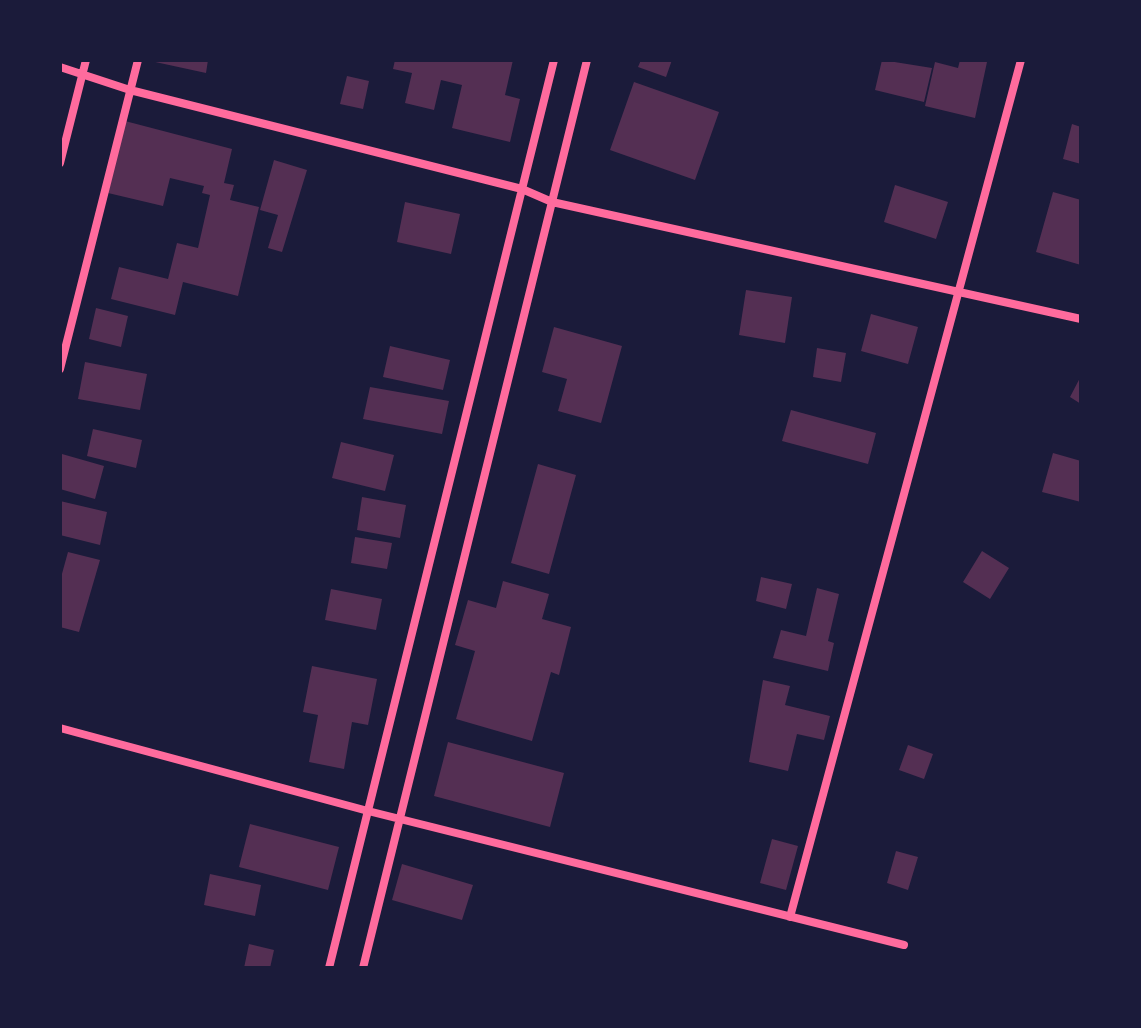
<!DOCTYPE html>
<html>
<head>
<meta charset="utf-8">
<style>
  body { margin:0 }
  #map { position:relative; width:1141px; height:1028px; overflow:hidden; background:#1b1b3a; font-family:Karla,sans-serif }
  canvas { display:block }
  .frame { position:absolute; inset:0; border:62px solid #1b1b3a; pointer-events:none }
</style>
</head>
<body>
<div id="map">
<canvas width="1141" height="1028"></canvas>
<div class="frame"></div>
</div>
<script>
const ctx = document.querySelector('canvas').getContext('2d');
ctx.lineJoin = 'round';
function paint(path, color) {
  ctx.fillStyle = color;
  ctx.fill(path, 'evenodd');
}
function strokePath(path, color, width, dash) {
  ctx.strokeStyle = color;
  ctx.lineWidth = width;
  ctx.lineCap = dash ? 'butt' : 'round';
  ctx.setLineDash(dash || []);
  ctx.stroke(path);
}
const building = new Path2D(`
  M 146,60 L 208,60 L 206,73 Z
  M 395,60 L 513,60 L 505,95 L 520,99 L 510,142 L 452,128 L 462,85 L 441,80 L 434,110 L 405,103 L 412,73 L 393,69 Z
  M 641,60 L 672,60 L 666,77 L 638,67 Z
  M 882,60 L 932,68 L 924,102 L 875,90 Z
  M 960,60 L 987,62 L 975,118 L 925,106 L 935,62 L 958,68 Z
  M 347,76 L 369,81 L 363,109 L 340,104 Z
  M 634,82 L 719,112 L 695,180 L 610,150 Z
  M 125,121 L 232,149 L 224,183 L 234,185 L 230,200 L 259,207 L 238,296 L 183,282 L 175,315 L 111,299 L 119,267 L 168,279 L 177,243 L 198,248 L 210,195 L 202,193 L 204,186 L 170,178 L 163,206 L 108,193 Z
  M 1072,124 L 1081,127 L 1081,164 L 1063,159 Z
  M 274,160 L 307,170 L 282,252 L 268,248 L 278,215 L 260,210 Z
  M 895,185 L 948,202 L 936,239 L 884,222 Z
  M 1053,192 L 1081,200 L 1081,265 L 1036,252 Z
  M 405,202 L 460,214 L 451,254 L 397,242 Z
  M 746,290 L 792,297 L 785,343 L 739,335 Z
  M 96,308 L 128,316 L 121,347 L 89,339 Z
  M 871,314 L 918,327 L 908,364 L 861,351 Z
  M 554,327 L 622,346 L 601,423 L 558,411 L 567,379 L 542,372 Z
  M 390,346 L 450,360 L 443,390 L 383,377 Z
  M 817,348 L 846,353 L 841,382 L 813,377 Z
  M 85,362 L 147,374 L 140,410 L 78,399 Z
  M 1081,376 L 1081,404 L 1070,397 Z
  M 370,387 L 449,401 L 442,434 L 363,419 Z
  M 791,410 L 876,433 L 868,464 L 782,441 Z
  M 93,429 L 142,440 L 136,468 L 87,456 Z
  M 341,442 L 394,455 L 385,491 L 332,478 Z
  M 1053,453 L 1081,461 L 1081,502 L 1042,492 Z
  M 62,454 L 104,466 L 95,499 L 60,489 Z
  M 538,464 L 576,475 L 549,574 L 511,563 Z
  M 362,497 L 406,505 L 400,538 L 357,530 Z
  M 60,501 L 107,512 L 100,545 L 60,535 Z
  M 355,537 L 392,543 L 387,569 L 351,563 Z
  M 982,551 L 1009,568 L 990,599 L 963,582 Z
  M 68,552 L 100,560 L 79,632 L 60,627 L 60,581 Z
  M 761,577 L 792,584 L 786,609 L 756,601 Z
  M 503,581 L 549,594 L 542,619 L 571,627 L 559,675 L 551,672 L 532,741 L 456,719 L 475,651 L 455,645 L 468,600 L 496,608 Z
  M 817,588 L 839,594 L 828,641 L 834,643 L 828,671 L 773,658 L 781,630 L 806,636 Z
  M 331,589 L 382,599 L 376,630 L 325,620 Z
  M 312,666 L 377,679 L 368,725 L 352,722 L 344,769 L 309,762 L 318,715 L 303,712 Z
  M 763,680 L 790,686 L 785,705 L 830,716 L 824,740 L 797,734 L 788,771 L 749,762 Z
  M 448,742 L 564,773 L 550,827 L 434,796 Z
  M 908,745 L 933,754 L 924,779 L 899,770 Z
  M 250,824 L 339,847 L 328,890 L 239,867 Z
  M 772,839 L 798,846 L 786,890 L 760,883 Z
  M 896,851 L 918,857 L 908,890 L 887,883 Z
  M 402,864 L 473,885 L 462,920 L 392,900 Z
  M 210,874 L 261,885 L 255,916 L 204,905 Z
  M 249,944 L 274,950 L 270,968 L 244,968 Z`);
const minor = new Path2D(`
  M 60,67 L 130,90 L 522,189 L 552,202 L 1081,319
  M 60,163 L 86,60
  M 60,369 L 138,60
  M 60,728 L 368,811 L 904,945
  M 790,917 L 1021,60
  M 329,968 L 554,60
  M 363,968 L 587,60`);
paint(building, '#542f53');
strokePath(minor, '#ff6b9d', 8);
</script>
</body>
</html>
